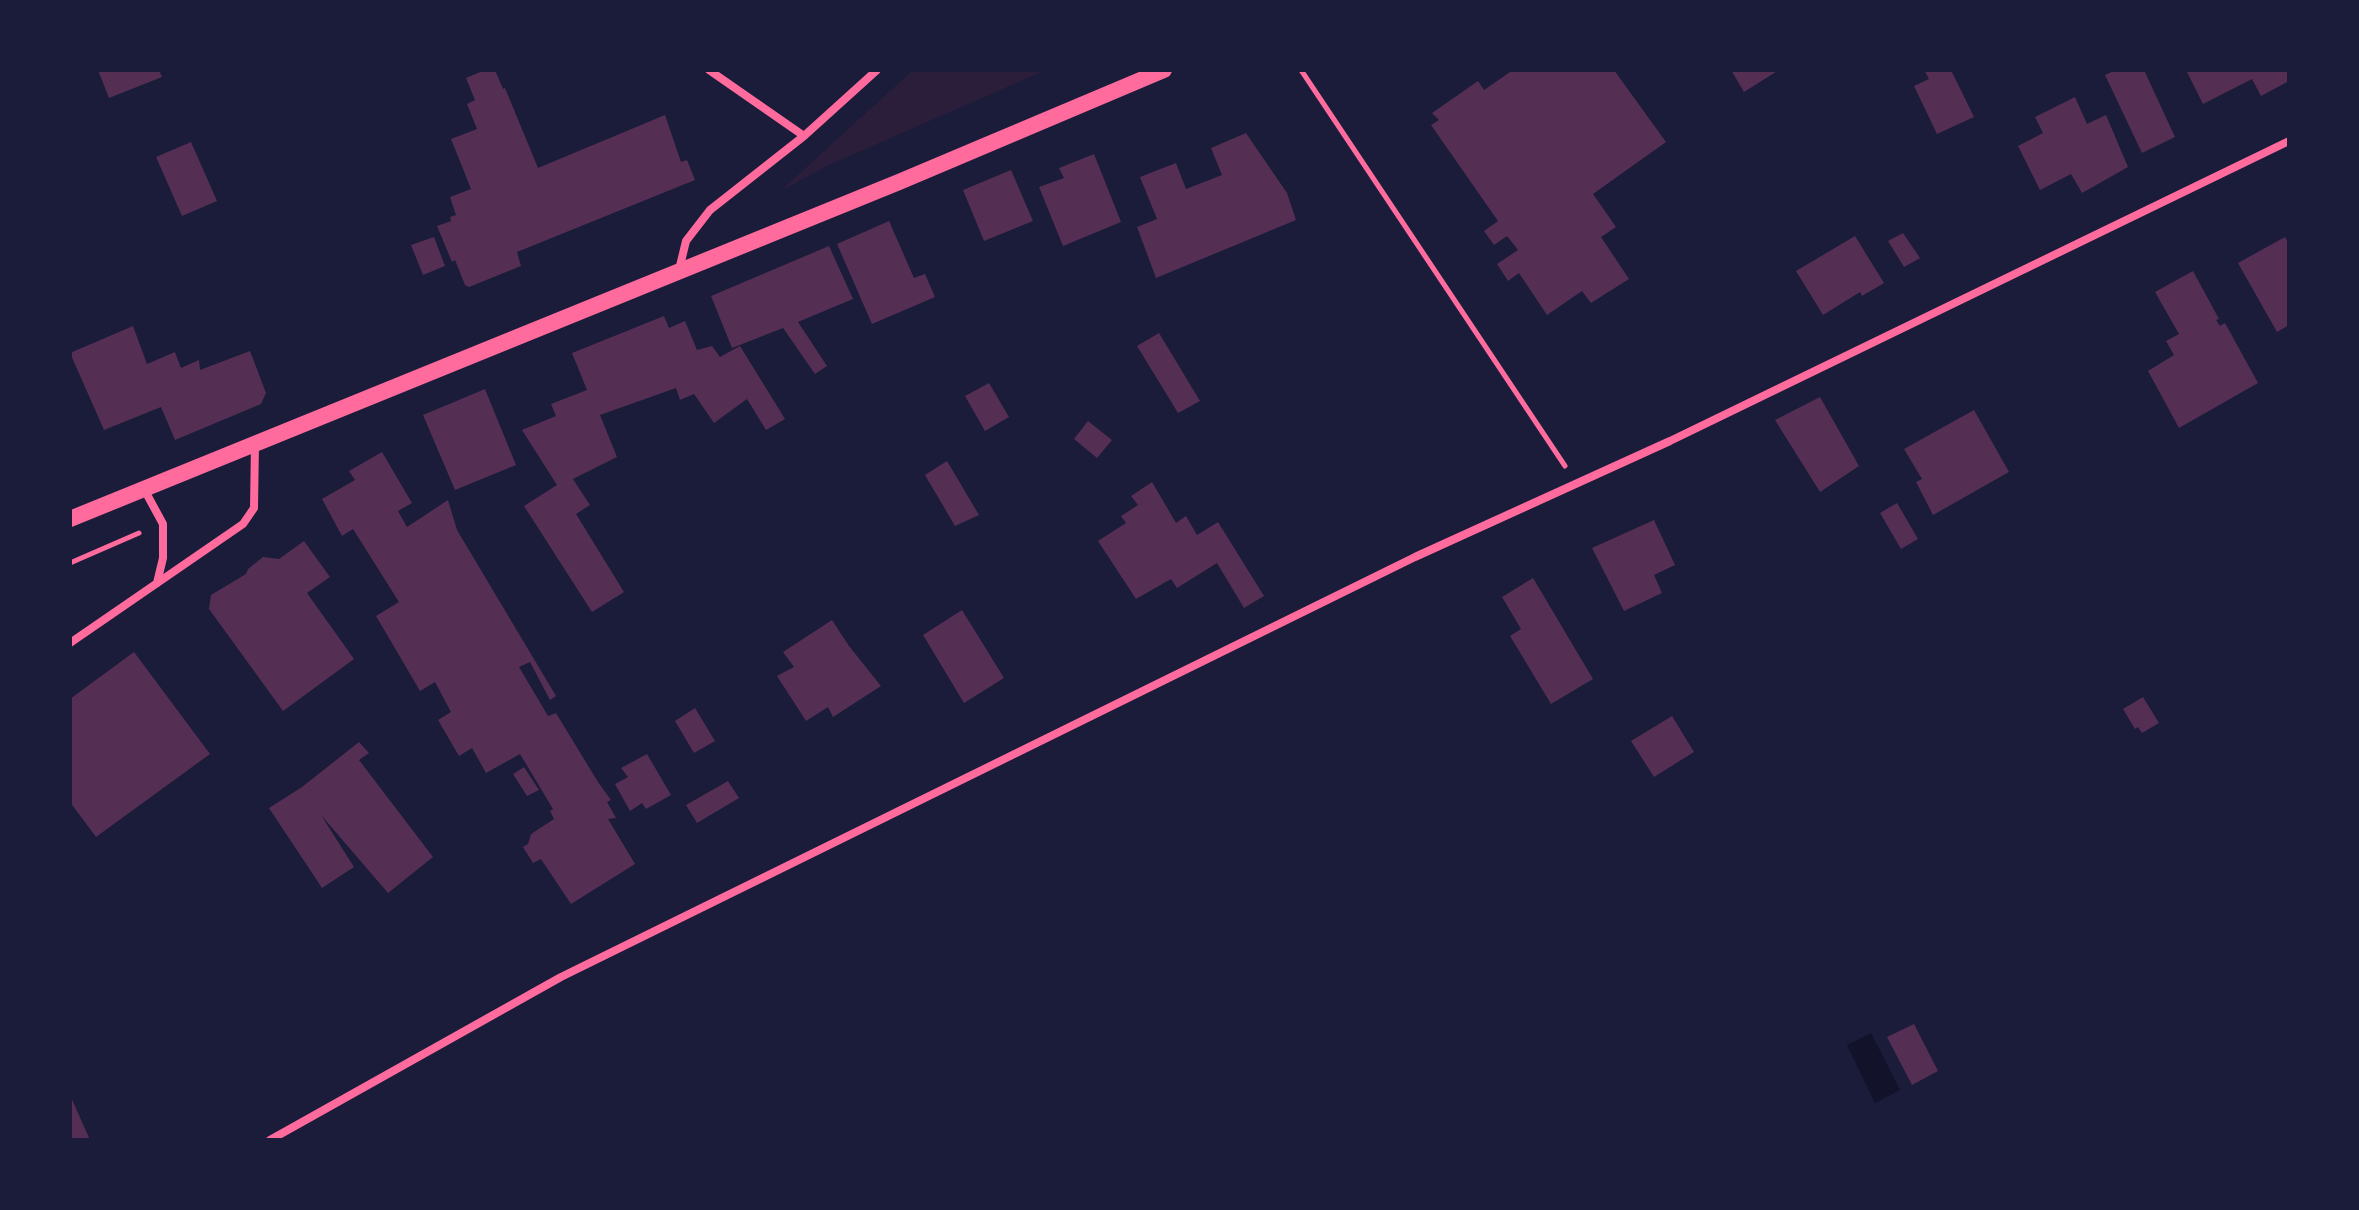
<!DOCTYPE html>
<html>
<head>
<meta charset="utf-8">
<style>
  body { margin:0 }
  #map { position:relative; width:2359px; height:1210px; overflow:hidden; background:#1b1b3a; font-family:"Crimson Pro",serif }
  canvas { display:block }
  .frame { position:absolute; inset:0; border:72px solid #1b1b3a; pointer-events:none }
</style>
</head>
<body>
<div id="map">
<canvas width="2359" height="1210"></canvas>
<div class="frame"></div>
</div>
<script>
const ctx = document.querySelector('canvas').getContext('2d');
ctx.lineJoin = 'round';
function paint(path, color) {
  ctx.fillStyle = color;
  ctx.fill(path, 'evenodd');
}
function strokePath(path, color, width, dash) {
  ctx.strokeStyle = color;
  ctx.lineWidth = width;
  ctx.lineCap = dash ? 'butt' : 'round';
  ctx.setLineDash(dash || []);
  ctx.stroke(path);
}
const green = new Path2D(`
  M 913,70 L 1046,70 L 829,165 L 779,192 Z`);
const water = new Path2D(`
  M 1871,1033 L 1900,1090 L 1875,1103 L 1847,1045 Z`);
const building = new Path2D(`
  M 98,70 L 159,70 L 162,77 L 109,98 Z
  M 485,70 L 495,70 L 503,89 L 505,88 L 538,168 L 665,115 L 681,162 L 687,160 L 695,180 L 517,252 L 521,266 L 469,287 L 465,285 L 455,260 L 452,262 L 437,226 L 451,221 L 450,217 L 456,215 L 450,197 L 471,189 L 451,139 L 477,129 L 467,104 L 475,100 L 466,78 Z
  M 1513,70 L 1614,70 L 1666,142 L 1593,194 L 1616,227 L 1601,237 L 1629,279 L 1591,303 L 1582,291 L 1547,315 L 1519,273 L 1508,281 L 1497,264 L 1518,250 L 1507,236 L 1494,245 L 1484,231 L 1498,221 L 1431,125 L 1439,120 L 1432,113 L 1478,81 L 1484,90 Z
  M 1731,70 L 1779,70 L 1744,92 Z
  M 1924,70 L 1951,70 L 1974,117 L 1937,134 L 1914,86 L 1929,79 Z
  M 2116,70 L 2144,70 L 2175,137 L 2142,153 L 2105,75 Z
  M 2186,70 L 2289,70 L 2289,81 L 2261,96 L 2252,79 L 2203,104 Z
  M 2075,97 L 2087,124 L 2106,115 L 2128,167 L 2082,193 L 2071,174 L 2040,190 L 2018,146 L 2043,133 L 2035,117 Z
  M 1246,133 L 1287,193 L 1296,220 L 1156,278 L 1137,227 L 1157,219 L 1140,177 L 1176,163 L 1186,189 L 1222,175 L 1211,148 Z
  M 191,142 L 217,201 L 182,216 L 156,157 Z
  M 1094,154 L 1121,222 L 1063,246 L 1039,187 L 1064,178 L 1059,168 Z
  M 1011,170 L 1033,221 L 984,241 L 963,190 Z
  M 889,221 L 914,278 L 925,274 L 935,297 L 872,324 L 837,244 Z
  M 1903,233 L 1920,258 L 1904,267 L 1888,241 Z
  M 1855,236 L 1884,283 L 1862,296 L 1860,292 L 1823,315 L 1796,271 Z
  M 434,237 L 445,266 L 423,275 L 411,245 Z
  M 2285,237 L 2289,244 L 2289,325 L 2277,332 L 2238,263 Z
  M 829,246 L 853,299 L 798,322 L 827,366 L 815,374 L 783,328 L 732,348 L 711,296 Z
  M 2193,271 L 2219,319 L 2216,320 L 2220,326 L 2225,323 L 2258,383 L 2179,428 L 2148,371 L 2174,355 L 2166,341 L 2179,334 L 2155,292 Z
  M 664,316 L 669,328 L 685,321 L 697,350 L 712,346 L 720,357 L 740,346 L 785,419 L 766,430 L 747,399 L 714,423 L 694,394 L 680,400 L 676,388 L 600,415 L 617,457 L 573,479 L 590,505 L 576,514 L 624,592 L 592,612 L 524,506 L 557,485 L 522,430 L 556,416 L 551,404 L 587,390 L 572,353 Z
  M 133,326 L 147,364 L 175,352 L 181,368 L 199,360 L 200,370 L 250,351 L 266,393 L 261,404 L 175,440 L 161,407 L 104,430 L 70,353 Z
  M 1159,333 L 1200,401 L 1178,413 L 1137,346 Z
  M 989,383 L 1009,417 L 985,431 L 965,396 Z
  M 485,389 L 516,465 L 455,490 L 423,415 Z
  M 1820,397 L 1859,466 L 1820,492 L 1775,420 Z
  M 1974,410 L 2009,472 L 1933,515 L 1916,482 L 1922,479 L 1904,449 Z
  M 1088,421 L 1112,440 L 1097,458 L 1074,439 Z
  M 382,452 L 412,503 L 398,511 L 407,527 L 448,500 L 457,530 L 556,696 L 550,700 L 530,662 L 519,667 L 548,716 L 556,713 L 598,782 L 611,800 L 607,802 L 616,818 L 608,819 L 635,864 L 571,904 L 541,859 L 533,863 L 523,847 L 528,844 L 531,834 L 554,819 L 550,811 L 553,809 L 520,754 L 486,773 L 472,748 L 459,756 L 438,720 L 451,712 L 435,682 L 420,691 L 376,616 L 399,602 L 353,529 L 342,536 L 322,499 L 355,480 L 349,471 Z
  M 947,461 L 979,515 L 955,526 L 925,475 Z
  M 1152,482 L 1176,523 L 1186,516 L 1197,535 L 1218,522 L 1264,596 L 1244,608 L 1217,563 L 1177,588 L 1171,579 L 1136,599 L 1098,541 L 1126,523 L 1121,516 L 1138,505 L 1131,496 Z
  M 1897,503 L 1918,539 L 1901,549 L 1880,513 Z
  M 1654,520 L 1675,565 L 1654,575 L 1662,593 L 1624,611 L 1592,548 Z
  M 304,541 L 330,577 L 307,593 L 354,659 L 283,711 L 209,609 L 211,595 L 246,574 L 248,569 L 263,557 L 279,559 Z
  M 1533,578 L 1593,679 L 1551,704 L 1510,636 L 1521,629 L 1502,597 Z
  M 962,610 L 1004,678 L 964,703 L 923,635 Z
  M 832,620 L 849,646 L 881,686 L 833,717 L 828,707 L 806,721 L 777,676 L 794,667 L 783,652 Z
  M 134,652 L 210,754 L 96,837 L 70,802 L 70,699 Z
  M 2143,697 L 2159,723 L 2142,733 L 2138,727 L 2135,729 L 2123,709 Z
  M 695,708 L 715,741 L 694,753 L 675,721 Z
  M 1672,716 L 1694,752 L 1654,777 L 1631,741 Z
  M 359,742 L 369,753 L 359,760 L 433,857 L 388,893 L 321,815 L 354,867 L 322,888 L 269,808 L 302,787 Z
  M 647,754 L 671,795 L 646,809 L 642,803 L 630,811 L 615,784 L 628,777 L 621,768 Z
  M 524,767 L 539,790 L 527,796 L 513,774 Z
  M 728,781 L 739,798 L 697,823 L 686,805 Z
  M 1914,1024 L 1938,1071 L 1912,1085 L 1887,1037 Z
  M 70,1095 L 90,1140 L 70,1140 Z`);
const path = new Path2D(`
  M 1301,70 L 1565,466
  M 70,563 L 139,533`);
const minor = new Path2D(`
  M 709,70 L 804,136
  M 679,270 L 686,241 L 710,210 L 804,136 L 877,70
  M 144,489 L 163,524 L 163,558 L 157,583
  M 70,643 L 243,524 L 254,508 L 255,443
  M 270,1140 L 561,977 L 1415,557 L 1670,441 L 2289,141`);
const secondary = new Path2D(`
  M 70,519 L 899,182 L 1164,70`);
paint(green, '#2a1e3b');
paint(water, '#12122b');
paint(building, '#542f53');
strokePath(path, '#ff6b9d', 5);
strokePath(minor, '#ff6b9d', 8);
strokePath(secondary, '#ff6b9d', 16);
</script>
</body>
</html>
